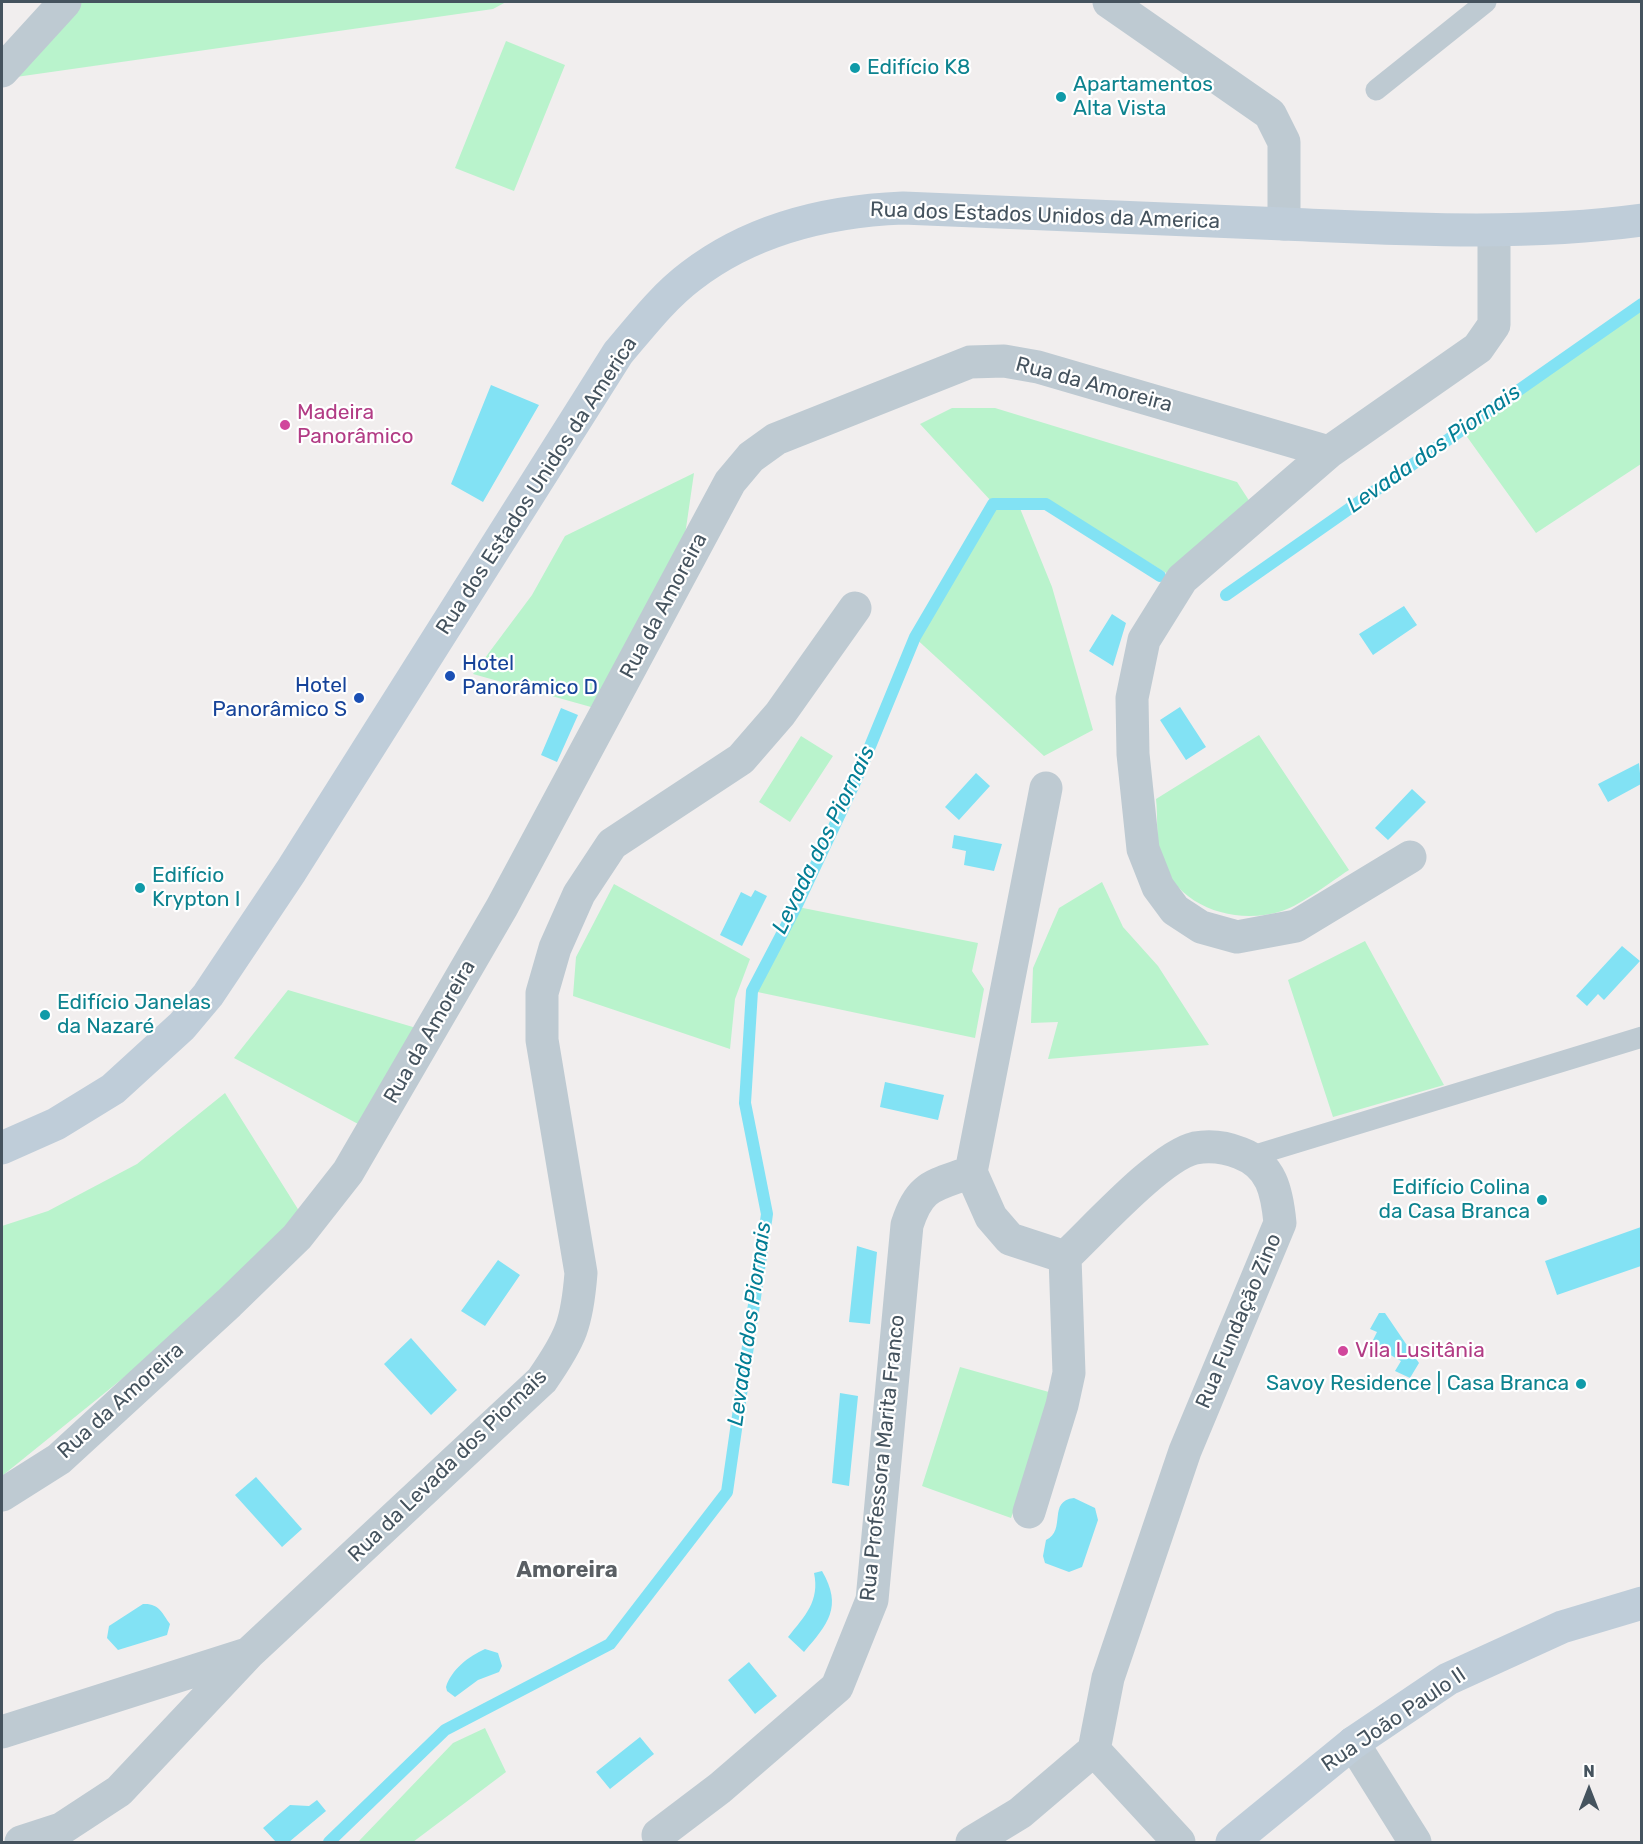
<!DOCTYPE html>
<html>
<head>
<meta charset="utf-8">
<style>
  body { margin:0 }
  #map { position:relative; width:1643px; height:1844px; overflow:hidden; background:#f1eeee; font-family:Rubik,sans-serif }
  canvas { display:block }
  .frame { position:absolute; inset:0; border:3px solid #45535e; pointer-events:none }
  .north { position:absolute; left:1559px; top:1760px; width:60px; height:60px; -webkit-text-stroke:4px #fff; paint-order:stroke; rotate:0deg; font-size:16px; font-weight:700; line-height:24px; text-align:center; color:#45535e }
  .north::after { content:''; display:block; margin:auto; width:21px; height:27px; background:#45535e; clip-path:polygon(50% 0,100% 100%,50% 72%,0 100%) }
</style>
</head>
<body>
<div id="map">
<canvas width="1643" height="1844"></canvas>
<div class="frame"></div>
<div class="north">N</div>
</div>
<script>
const ctx = document.querySelector('canvas').getContext('2d');
ctx.lineJoin = 'round';
function paint(path, color) {
  ctx.fillStyle = color;
  ctx.fill(path, 'evenodd');
}
function strokePath(path, color, width, dash) {
  ctx.strokeStyle = color;
  ctx.lineWidth = width;
  ctx.lineCap = dash ? 'butt' : 'round';
  ctx.setLineDash(dash || []);
  ctx.stroke(path);
}
function write(font, color, halo, rows, align = 'center') {
  ctx.font = font + ' Rubik,sans-serif';
  ctx.lineWidth = 4.5;
  ctx.setLineDash([]);
  ctx.textBaseline = 'middle';
  ctx.strokeStyle = halo;
  ctx.fillStyle = color;
  for (const [text, x, y, turn = 0] of rows) {
    ctx.save();
    ctx.translate(x, y);
    ctx.rotate((+turn || 0) * Math.PI / 180);
    ctx.textAlign = isNaN(turn) ? turn : align;
    if (halo) ctx.strokeText(text, 0, 0);
    ctx.fillText(text, 0, 0);
    ctx.restore();
  }
}
const green = new Path2D(`
  M 65,2 L 506,2 L 493,9 L 2,79 Z
  M 506,41 L 565,65 L 514,191 L 455,168 Z
  M 1641,300 L 1641,464 L 1536,533 L 1460,427 Z
  M 952,408 L 995,408 L 1237,482 L 1250,502 L 1168,574 L 1047,501 L 1017,501 L 1052,587 L 1093,730 L 1044,756 L 912,635 L 991,501 L 920,424 Z
  M 694,473 L 683,549 L 591,707 L 473,674 L 532,595 L 565,536 Z
  M 1259,735 L 1349,870 C 1330,882 1303,904 1282,911 C 1235,926 1174,907 1160,854 C 1156,837 1158,817 1156,799 Z
  M 801,736 L 833,756 L 790,822 L 759,802 Z
  M 1102,882 L 1123,927 L 1158,966 L 1209,1045 L 1048,1059 L 1058,1022 L 1031,1023 L 1033,968 L 1059,908 Z
  M 614,884 L 750,959 L 735,999 L 730,1049 L 573,996 L 576,957 Z
  M 793,906 L 978,943 L 972,971 L 984,989 L 975,1038 L 748,990 Z
  M 1365,941 L 1444,1085 L 1333,1117 L 1288,980 Z
  M 288,990 L 423,1030 L 360,1125 L 234,1058 Z
  M 225,1093 L 301,1214 L 148,1358 L 2,1476 L 2,1226 L 48,1211 L 137,1164 Z
  M 960,1367 L 1056,1394 L 1011,1518 L 922,1486 Z
  M 485,1728 L 506,1772 L 413,1842 L 358,1842 L 453,1743 Z`);
const water = new Path2D(`
  M 491,385 L 539,405 L 483,502 L 451,484 Z
  M 1404,606 L 1417,625 L 1373,655 L 1359,634 Z
  M 1112,614 L 1126,623 L 1113,666 L 1089,651 Z
  M 1180,707 L 1206,747 L 1186,760 L 1160,720 Z
  M 561,708 L 578,715 L 557,762 L 541,755 Z
  M 1639,763 L 1641,784 L 1608,802 L 1598,784 Z
  M 976,773 L 990,786 L 959,820 L 945,807 Z
  M 1412,789 L 1426,802 L 1388,840 L 1375,828 Z
  M 954,835 L 1002,844 L 994,871 L 964,865 L 966,851 L 952,848 Z
  M 755,890 L 767,896 L 742,946 L 720,935 L 741,892 L 751,897 Z
  M 1622,946 L 1640,961 L 1604,1000 L 1598,994 L 1587,1006 L 1576,996 Z
  M 885,1082 L 944,1095 L 938,1120 L 880,1107 Z
  M 1641,1227 L 1641,1266 L 1557,1295 L 1545,1261 Z
  M 857,1246 L 877,1252 L 870,1324 L 849,1322 Z
  M 498,1260 L 520,1275 L 485,1326 L 461,1311 Z
  M 1379,1313 L 1385,1313 L 1419,1363 L 1410,1378 L 1395,1371 L 1401,1361 L 1371,1344 L 1377,1332 L 1370,1329 Z
  M 411,1338 L 457,1390 L 431,1415 L 384,1364 Z
  M 840,1393 L 858,1396 L 849,1486 L 832,1483 Z
  M 256,1477 L 302,1529 L 282,1547 L 235,1495 Z
  M 1074,1498 L 1095,1508 L 1098,1520 L 1082,1567 L 1069,1572 L 1045,1563 L 1043,1556 L 1046,1540 C 1067,1530 1047,1501 1074,1498 Z
  M 822,1571 C 843,1607 828,1624 804,1652 L 788,1637 C 805,1616 820,1601 814,1573 Z
  M 143,1604 C 159,1603 162,1613 170,1624 L 167,1635 L 118,1650 L 107,1638 L 109,1626 Z
  M 485,1649 L 498,1653 L 502,1666 L 499,1672 L 478,1680 L 455,1697 L 447,1691 L 446,1687 C 451,1670 469,1656 485,1649 Z
  M 749,1662 L 777,1696 L 755,1714 L 728,1680 Z
  M 640,1737 L 654,1754 L 610,1789 L 596,1772 Z
  M 317,1800 L 326,1811 L 289,1842 L 276,1842 L 263,1828 L 290,1805 L 309,1806 Z`);
const stream = new Path2D(`
  M 1226,595 L 1642,304
  M 329,1842 L 445,1730 L 610,1644 L 727,1492 L 767,1214 L 745,1103 L 752,991 L 796,907 L 857,778 L 915,637 L 993,504 L 1046,504 L 1160,576`);
const lane = new Path2D(`
  M 1376,90 L 1486,2
  M 1249,1157 L 1642,1037`);
const street = new Path2D(`
  M 1109,2 L 1270,114 L 1284,142 L 1284,224
  M 2,71 L 65,2
  M 1046,788 L 971,1172 L 991,1217 L 1010,1239 L 1065,1257
  M 1410,857 L 1296,926 L 1237,937 L 1201,927 L 1175,910 L 1158,887 L 1143,849 L 1133,754 L 1132,698 L 1144,640 L 1182,579 L 1329,452 L 1478,348 L 1494,325 L 1494,231
  M 1065,1257 C 1094,1230 1160,1156 1195,1148 C 1211,1145 1225,1147 1240,1153 C 1272,1165 1277,1192 1280,1223 L 1185,1451 L 1108,1678 L 1094,1750
  M 2,1495 L 59,1459 L 229,1303 L 297,1237 L 348,1172 L 502,907 L 730,482 L 751,457 L 776,439 L 970,362 L 1004,361 L 1038,367 L 1329,452
  M 1029,1512 L 1062,1405 L 1069,1373 L 1065,1257
  M 2,1732 L 247,1654
  M 1353,1743 L 1415,1842
  M 1094,1750 L 1179,1842
  M 658,1835 L 720,1788 L 837,1687 L 872,1600 L 907,1225 C 920,1184 934,1186 971,1172
  M 21,1842 L 61,1829 L 119,1791 L 249,1653 L 542,1380 C 571,1338 577,1324 581,1273 L 542,1040 L 542,993 L 555,948 L 579,894 L 612,844 L 741,759 L 780,714 L 855,608
  M 972,1842 L 1020,1813 L 1094,1750`);
const secondary = new Path2D(`
  M 2,1148 L 56,1124 L 113,1089 L 182,1026 L 208,995 L 291,871 L 618,353 C 641,326 663,297 691,276 C 752,229 828,211 903,208 C 1030,213 1157,219 1284,224 C 1403,229 1523,236 1642,220
  M 1232,1842 L 1353,1743 L 1448,1679 L 1562,1627 L 1642,1603`);
const markers = [
  [855,68,6,"#0f9aa8"],
  [1061,97,6,"#0f9aa8"],
  [285,425,6,"#d1479c"],
  [450,676,6,"#1a4fb4"],
  [359,698,6,"#1a4fb4"],
  [140,888,6,"#0f9aa8"],
  [45,1015,6,"#0f9aa8"],
  [1542,1200,6,"#0f9aa8"],
  [1343,1351,6,"#d1479c"],
  [1581,1384,6,"#0f9aa8"]
];
const cultureNames = [
  ["Edifício K8",867,68],
  ["Apartamentos",1073,85],
  ["Alta Vista",1073,109],
  ["Edifício",152,876],
  ["Krypton I",152,900],
  ["Edifício Janelas",57,1003],
  ["da Nazaré",57,1027],
  ["Edifício Colina",1530,1188,"right"],
  ["da Casa Branca",1530,1212,"right"],
  ["Savoy Residence | Casa Branca",1569,1384,"right"]
];
const streetNames = [
  ["Rua dos Estados Unidos da America",1045,216,2],
  ["Rua da Amoreira",1094,385,15],
  ["Rua dos Estados Unidos da America",537,486,-57],
  ["Rua da Amoreira",664,606,-62],
  ["Rua da Amoreira",430,1032,-60],
  ["Rua Fundação Zino",1239,1321,-67],
  ["Rua da Amoreira",121,1401,-42],
  ["Rua Professora Marita Franco",883,1458,-84],
  ["Rua da Levada dos Piornais",448,1466,-44],
  ["Rua João Paulo II",1394,1720,-34]
];
const hotelNames = [
  ["Madeira",297,413],
  ["Panorâmico",297,437],
  ["Vila Lusitânia",1355,1351]
];
const transitNames = [
  ["Hotel",462,664],
  ["Panorâmico D",462,688],
  ["Hotel",347,686,"right"],
  ["Panorâmico S",347,710,"right"]
];
const waterNames = [
  ["Levada dos Piornais",1434,449,-35],
  ["Levada dos Piornais",824,840,-64],
  ["Levada dos Piornais",750,1324,-82]
];
const neighbourhoodNames = [
  ["Amoreira",567,1571]
];
paint(green, '#b9f3cc');
paint(water, '#82e2f4');
strokePath(stream, '#82e2f4', 12);
strokePath(lane, '#becad2', 21);
strokePath(street, '#becad2', 33);
strokePath(secondary, '#bfcdd9', 33);
for (const [x, y, r, color] of markers) {
  const dot = new Path2D();
  dot.arc(x, y, r, 0, 2 * Math.PI);
  ctx.fillStyle = color;
  ctx.fill(dot);
  strokePath(dot, '#fff', 2);
}
write('21px', '#0d838f', '#fff', cultureNames, 'left');
write('21px', '#45535e', '#fff', streetNames);
write('21px', '#b23c85', '#fff', hotelNames, 'left');
write('21px', '#164399', '#fff', transitNames, 'left');
write('italic 22px', '#037e95', '#fff', waterNames);
write('bold 22px', '#5a5f64', '#fff', neighbourhoodNames);
</script>
</body>
</html>
